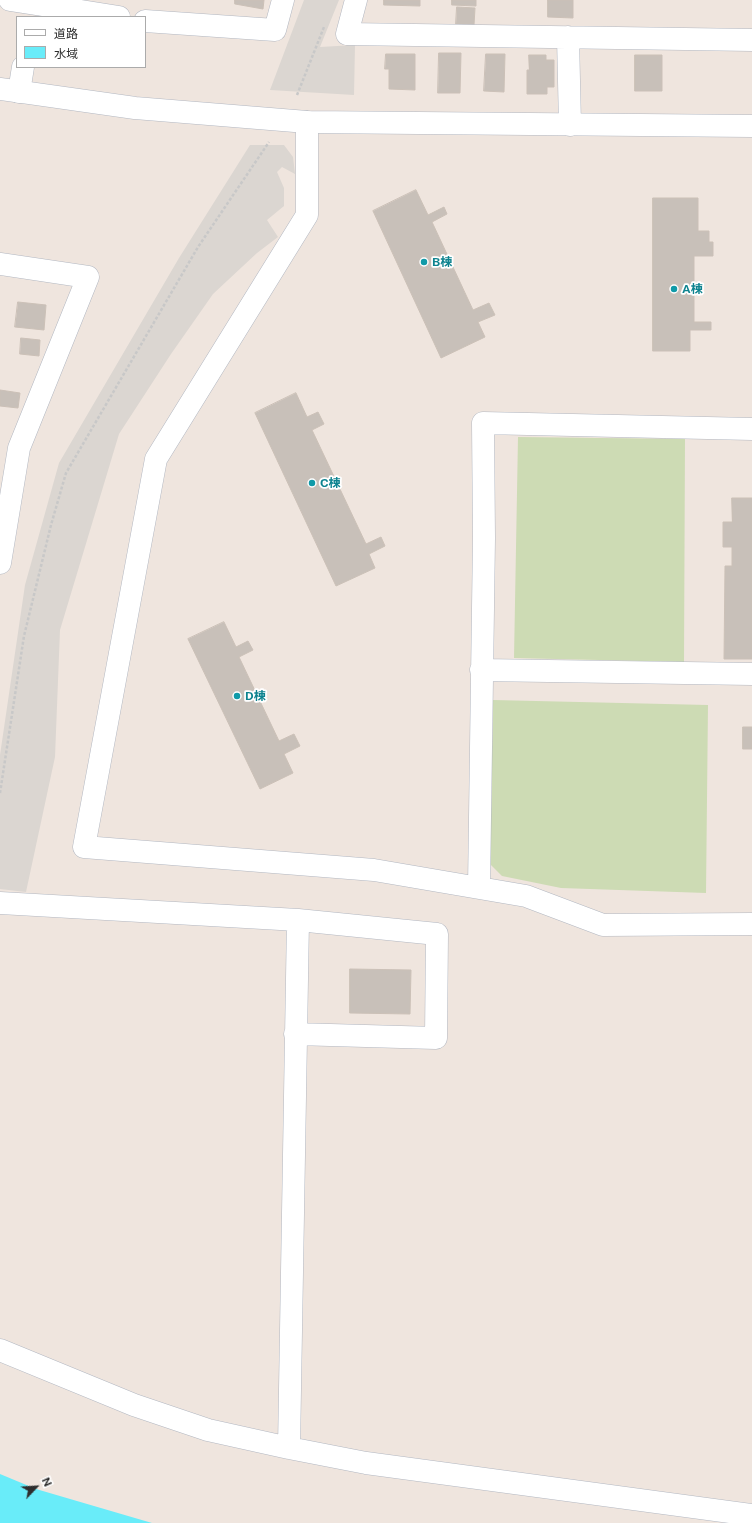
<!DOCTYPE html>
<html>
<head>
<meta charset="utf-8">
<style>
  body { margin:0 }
  #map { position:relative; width:752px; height:1523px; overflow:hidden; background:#efe5de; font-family:"Public Sans","Noto Sans JP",sans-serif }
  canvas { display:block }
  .legend { position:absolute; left:16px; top:16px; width:130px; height:52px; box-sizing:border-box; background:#fff; border:1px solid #ababab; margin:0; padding:5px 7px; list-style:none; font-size:12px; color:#2d2d2d }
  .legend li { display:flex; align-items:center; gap:8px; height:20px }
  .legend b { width:20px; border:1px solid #ababab }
  .north { position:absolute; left:16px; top:1467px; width:40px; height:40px; -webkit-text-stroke:3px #fff; paint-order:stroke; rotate:65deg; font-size:11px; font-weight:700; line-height:16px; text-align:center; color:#2d2d2d }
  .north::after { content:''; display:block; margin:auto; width:14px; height:18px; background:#2d2d2d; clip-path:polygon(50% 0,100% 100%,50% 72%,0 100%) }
</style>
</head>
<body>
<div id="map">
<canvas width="752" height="1523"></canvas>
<ul class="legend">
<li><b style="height:5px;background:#fff"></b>道路</li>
<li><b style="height:11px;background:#69ecf9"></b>水域</li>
</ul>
<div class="north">N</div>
</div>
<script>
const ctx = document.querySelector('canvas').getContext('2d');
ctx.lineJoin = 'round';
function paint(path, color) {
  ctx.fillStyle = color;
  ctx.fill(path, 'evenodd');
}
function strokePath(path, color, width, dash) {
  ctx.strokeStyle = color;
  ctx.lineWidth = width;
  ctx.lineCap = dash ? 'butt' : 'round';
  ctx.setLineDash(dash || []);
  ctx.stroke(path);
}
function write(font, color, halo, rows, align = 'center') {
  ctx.font = font + ' "Public Sans","Noto Sans JP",sans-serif';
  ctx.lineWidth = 3.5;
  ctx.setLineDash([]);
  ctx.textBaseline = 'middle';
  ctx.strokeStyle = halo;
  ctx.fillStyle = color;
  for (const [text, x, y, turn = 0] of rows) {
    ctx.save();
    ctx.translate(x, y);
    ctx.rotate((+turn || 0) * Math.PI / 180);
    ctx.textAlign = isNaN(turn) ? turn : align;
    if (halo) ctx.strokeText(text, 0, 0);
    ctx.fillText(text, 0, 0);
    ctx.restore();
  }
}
const cemetery = new Path2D(`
  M 518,437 L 685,439 L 684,662 L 514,658 Z
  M 493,700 L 708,705 L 706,893 L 561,888 L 502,876 L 490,864 Z`);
const plaza = new Path2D(`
  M 304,0 L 339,0 L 320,47 L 355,45 L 354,95 L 270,90 Z
  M 250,145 L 284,145 L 293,157 L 295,174 L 282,167 L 277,172 L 284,188 L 284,206 L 267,220 L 278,237 L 257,253 L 213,294 L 171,354 L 119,434 L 60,630 L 55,757 L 26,892 L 0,889 L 0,755 L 25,585 L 59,463 L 179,258 Z`);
const water = new Path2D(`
  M 0,1474 L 36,1489 L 152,1523 L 0,1523 Z`);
const building = new Path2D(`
  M 235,0 L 264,0 L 263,9 L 235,4 Z
  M 384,0 L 420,0 L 420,6 L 384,5 Z
  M 452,0 L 476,0 L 476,6 L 452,5 Z
  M 548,0 L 573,0 L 573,18 L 548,17 Z
  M 457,7 L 475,8 L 474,25 L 456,24 Z
  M 439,53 L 461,53 L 460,93 L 438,93 Z
  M 386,54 L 415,54 L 415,90 L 389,89 L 389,69 L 385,69 Z
  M 486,54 L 505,54 L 504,92 L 484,91 Z
  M 529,55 L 546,55 L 546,60 L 554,60 L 554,87 L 547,87 L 547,94 L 527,94 L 527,70 L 529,70 Z
  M 635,55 L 662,55 L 662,91 L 635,91 Z
  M 416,190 L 428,215 L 444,207 L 447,214 L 432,222 L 473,310 L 489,303 L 495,315 L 478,322 L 485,337 L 441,358 L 373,211 Z
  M 653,198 L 698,198 L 698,231 L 709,231 L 709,242 L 713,242 L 713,256 L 694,256 L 694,322 L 711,322 L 711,330 L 690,330 L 690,351 L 653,351 Z
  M 18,302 L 46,305 L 44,330 L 15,327 Z
  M 21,338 L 40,340 L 39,356 L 20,354 Z
  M 0,390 L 20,393 L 18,408 L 0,406 Z
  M 296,393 L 307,417 L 318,412 L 324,424 L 312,430 L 366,544 L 381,537 L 385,546 L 369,554 L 375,568 L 336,586 L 255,413 Z
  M 732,498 L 752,498 L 752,659 L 724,659 L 725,566 L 732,566 L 732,547 L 723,547 L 723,522 L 732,522 Z
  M 224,622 L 236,647 L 248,641 L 253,650 L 239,657 L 279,741 L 294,734 L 300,746 L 284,754 L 293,773 L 260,789 L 188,639 Z
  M 743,727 L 752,727 L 752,749 L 743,749 Z
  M 350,969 L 411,970 L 410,1014 L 350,1013 Z`);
const path = new Path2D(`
  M 297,95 L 324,27
  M 0,793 L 24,636 L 51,525 L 66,473 L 198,247 L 269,142`);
const minor = new Path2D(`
  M 10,0 L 119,17
  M 356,0 L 347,34 L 752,40
  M 145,21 L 275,30 L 283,0
  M 568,37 L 570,125
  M 19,92 L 23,67
  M 307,122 L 307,215 L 156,459 L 84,847 L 374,870 L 526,896 L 603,925 L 752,924
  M 0,264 L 88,277 L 19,448 L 0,563
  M 481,670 L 752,674
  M 479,887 L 484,538 L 483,423 L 752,429
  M 0,903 L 298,920 L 289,1448
  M 295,1034 L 436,1038 L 437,934 L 298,920
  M 0,1350 L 134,1405 L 208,1430 L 289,1448 L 366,1463 L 752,1515`);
const tertiary = new Path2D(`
  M 0,89 L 135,108 L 307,122 L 752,126`);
const markers = [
  [424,262,4,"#0f9aa8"],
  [674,289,4,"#0f9aa8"],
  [312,483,4,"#0f9aa8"],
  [237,696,4,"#0f9aa8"]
];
const cultureNames = [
  ["B棟",432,262],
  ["A棟",682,289],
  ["C棟",320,483],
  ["D棟",245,696]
];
paint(cemetery, '#cddbb4');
paint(plaza, '#dbd6d1');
paint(water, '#69ecf9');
paint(building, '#c8c0b9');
strokePath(building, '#cbc0b7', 1);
strokePath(minor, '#b2b7c1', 23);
strokePath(tertiary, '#b2b7c1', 23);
strokePath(path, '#c8c8c8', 2.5, [3, 2]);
strokePath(minor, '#fff', 22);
strokePath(tertiary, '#fff', 22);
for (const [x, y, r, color] of markers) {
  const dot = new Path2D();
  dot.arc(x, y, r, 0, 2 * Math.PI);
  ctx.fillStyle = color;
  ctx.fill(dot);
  strokePath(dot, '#fff', 1.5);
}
write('bold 12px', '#0d838f', '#fff', cultureNames, 'left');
</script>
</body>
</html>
